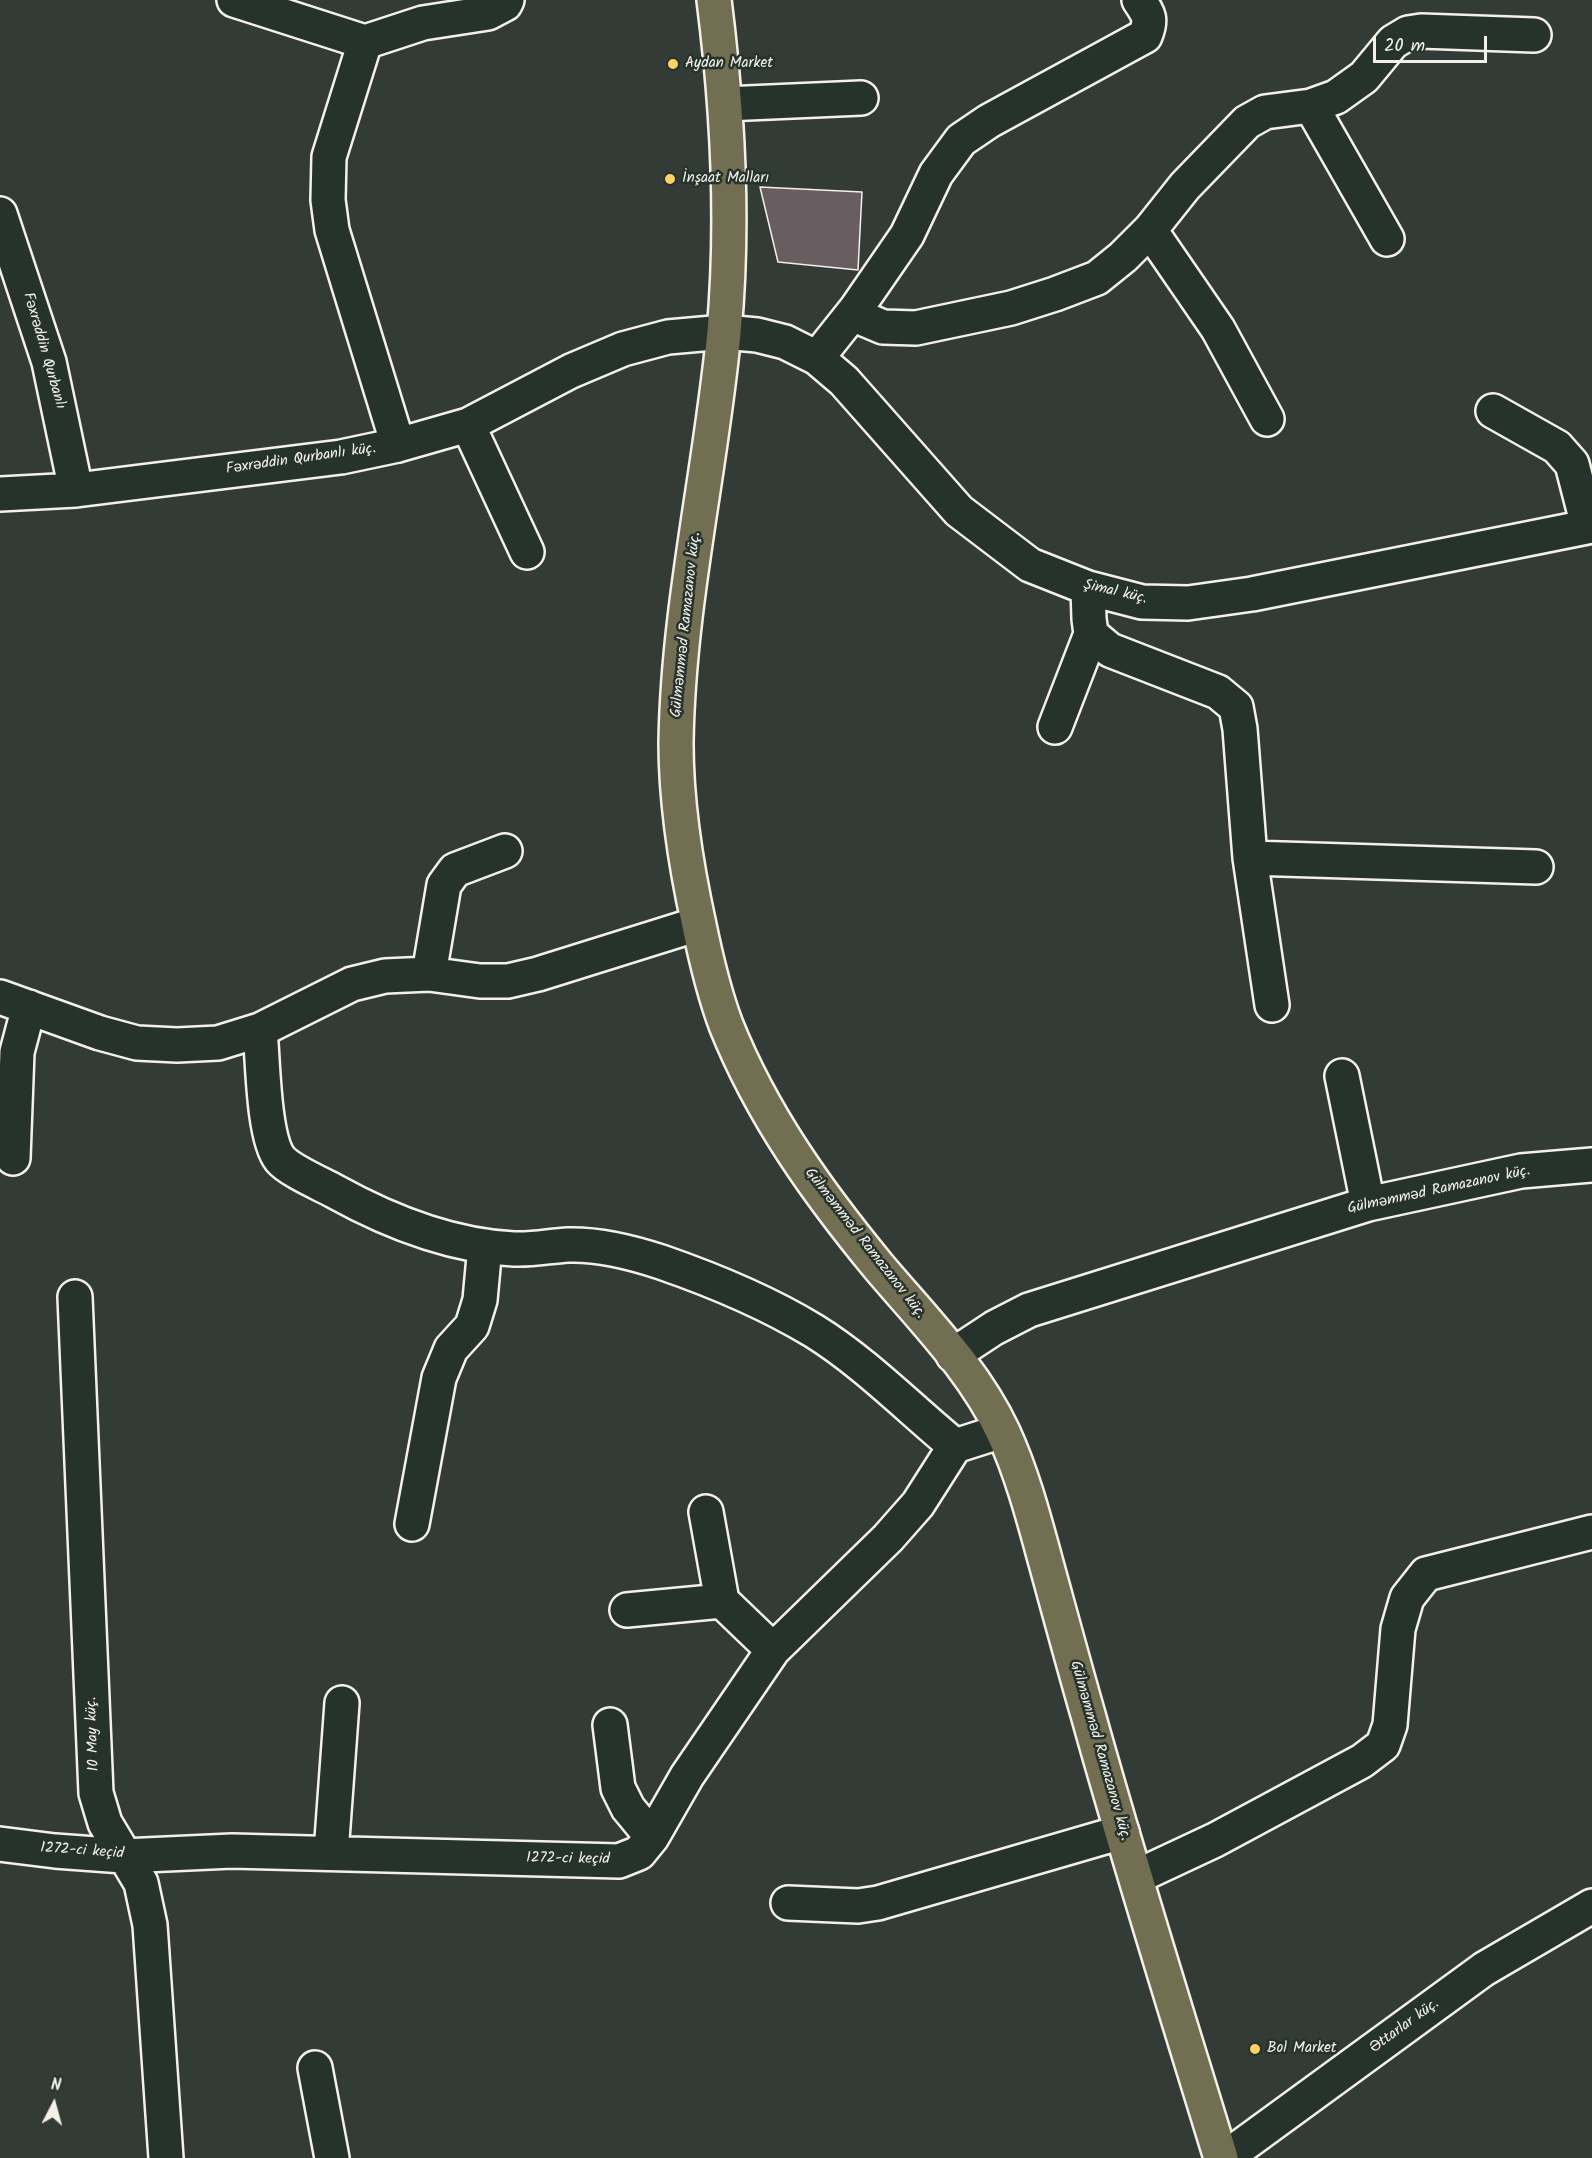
<!DOCTYPE html>
<html>
<head>
<meta charset="utf-8">
<style>
  body { margin:0 }
  #map { position:relative; width:1592px; height:2158px; overflow:hidden; background:#333b37; font-family:Kalam,sans-serif }
  canvas { display:block }
  .north { position:absolute; left:24px; top:2074px; width:60px; height:60px; -webkit-text-stroke:4px #26332d; paint-order:stroke; rotate:6deg; font-size:16px; font-weight:700; line-height:24px; text-align:center; color:#f4f1e8 }
  .north::after { content:''; display:block; margin:auto; width:21px; height:27px; background:#f4f1e8; clip-path:polygon(50% 0,100% 100%,50% 72%,0 100%) }
  .scale { position:absolute; left:1373px; top:36px; width:114px; height:27px; box-sizing:border-box; border:3px solid #f4f1e8; border-top:0; padding-left:8px; font-size:18px; line-height:21px; white-space:nowrap; color:#f4f1e8; -webkit-text-stroke:4px #26332d; paint-order:stroke }
</style>
</head>
<body>
<div id="map">
<canvas width="1592" height="2158"></canvas>
<div class="north">N</div>
<div class="scale">20 m</div>
</div>
<script>
const ctx = document.querySelector('canvas').getContext('2d');
ctx.lineJoin = 'round';
function paint(path, color) {
  ctx.fillStyle = color;
  ctx.fill(path, 'evenodd');
}
function strokePath(path, color, width, dash) {
  ctx.strokeStyle = color;
  ctx.lineWidth = width;
  ctx.lineCap = dash ? 'butt' : 'round';
  ctx.setLineDash(dash || []);
  ctx.stroke(path);
}
function write(font, color, halo, rows, align = 'center') {
  ctx.font = font + ' Kalam,sans-serif';
  ctx.lineWidth = 5;
  ctx.setLineDash([]);
  ctx.textBaseline = 'middle';
  ctx.strokeStyle = halo;
  ctx.fillStyle = color;
  for (const [text, x, y, turn = 0] of rows) {
    ctx.save();
    ctx.translate(x, y);
    ctx.rotate((+turn || 0) * Math.PI / 180);
    ctx.textAlign = isNaN(turn) ? turn : align;
    if (halo) ctx.strokeText(text, 0, 0);
    ctx.fillText(text, 0, 0);
    ctx.restore();
  }
}
const building = new Path2D(`
  M 760,187 L 862,192 L 858,270 L 778,262 Z`);
const minor = new Path2D(`
  M 234,0 L 365,42 L 329,157 L 328,200 L 332,230 L 398,445
  M 365,42 L 423,23 L 488,13 L 505,4 L 507,0
  M 725,104 L 861,98
  M 1311,106 L 1387,239
  M 0,214 L 49,362 L 76,490
  M 1150,230 L 1218,329 L 1267,419
  M 856,309 L 864,319 L 883,327 L 916,328 L 1011,308 L 1055,294 L 1097,278 L 1123,257 L 1150,230 L 1185,186 L 1247,122 L 1265,112 L 1311,106 L 1336,97 L 1364,77 L 1393,42 L 1408,33 L 1421,31 L 1534,35
  M 817,358 L 856,309 L 907,235 L 936,174 L 961,140 L 989,121 L 1145,36 C 1152,19 1149,15 1139,0
  M 1493,411 L 1557,447 L 1572,464 L 1588,526
  M 468,425 L 527,552
  M 0,494 L 76,490 L 341,457 L 398,445 L 468,425 L 571,371 L 623,349 L 668,337 L 724,332 L 757,335 L 785,342 L 817,358 L 844,381 L 959,511 L 1030,565 L 1088,588 L 1142,602 L 1188,603 L 1252,594 L 1592,526
  M 1088,588 L 1089,619 L 1091,634 L 1110,650 L 1218,692 L 1236,707 L 1240,729 L 1250,858 L 1272,1005
  M 1055,727 L 1091,634
  M 1250,858 L 1536,867
  M 429,974 L 444,885 L 455,870 L 505,851
  M 0,997 L 100,1033 L 137,1043 L 177,1045 L 218,1043 L 260,1030 L 352,984 L 385,976 L 429,974 L 480,981 L 508,981 L 538,974 L 698,924
  M 260,1030 C 263,1060 263,1137 280,1159 C 289,1170 321,1184 334,1191 C 388,1221 452,1246 514,1249 C 532,1250 550,1246 568,1245 C 600,1244 631,1252 661,1262 C 713,1280 768,1303 814,1331 C 864,1362 909,1408 955,1446
  M 1342,1076 L 1368,1204
  M 13,1158 L 17,1052 L 29,1007
  M 75,1297 L 96,1793 L 105,1823 L 141,1883 L 150,1925 L 166,2158
  M 953,1355 L 994,1328 L 1029,1310 L 1368,1204 L 1521,1171 L 1592,1165
  M 706,1512 L 722,1601 L 773,1650
  M 412,1524 L 439,1378 L 451,1349 L 472,1326 L 480,1300 L 485,1246
  M 627,1610 L 722,1601
  M 610,1725 L 618,1788 L 628,1808 L 652,1837
  M 0,1844 L 55,1851 L 123,1856 L 232,1851 L 619,1861 L 639,1853 L 652,1837 L 687,1776 L 773,1650 L 888,1538 L 918,1504 L 955,1446 L 1002,1431
  M 331,1853 L 342,1703
  M 1136,1877 L 1215,1840 L 1362,1761 L 1383,1745 L 1390,1725 L 1398,1629 L 1407,1598 L 1426,1574 L 1592,1532
  M 788,1903 L 858,1906 L 878,1903 L 1122,1832
  M 315,2068 L 332,2158
  M 1225,2158 L 1484,1969 L 1592,1906`);
const major = new Path2D(`
  M 714,0 C 728,110 734,222 724,332 C 711,470 678,605 676,743 C 676,804 686,866 699,925 C 706,959 714,993 726,1025 C 762,1115 818,1193 879,1267 C 923,1319 974,1370 1003,1432 C 1022,1473 1034,1519 1046,1563 C 1060,1614 1074,1666 1089,1718 C 1130,1865 1176,2011 1221,2158`);
const markers = [
  [673,64,6,"#ffd166"],
  [670,179,6,"#ffd166"],
  [1255,2049,6,"#ffd166"]
];
const poiNames = [
  ["Aydan Market",685,64],
  ["İnşaat Malları",682,179],
  ["Bol Market",1267,2049]
];
const streetNames = [
  ["Fəxrəddin Qurbanlı",43,351,74],
  ["Fəxrəddin Qurbanlı küç.",301,460,-8],
  ["Şimal küç.",1115,593,13],
  ["Gülməmməd Ramazanov küç.",687,625,-84],
  ["Gülməmməd Ramazanov küç.",1439,1191,-12],
  ["Gülməmməd Ramazanov küç.",864,1244,52],
  ["10 May küç.",94,1734,-92],
  ["Gülməmməd Ramazanov küç.",1099,1751,74],
  ["1272-ci keçid",82,1852,4],
  ["1272-ci keçid",568,1860,1],
  ["Əttarlar küç.",1405,2027,-36]
];
paint(building, '#685d60');
strokePath(building, '#f4f1e8', 1.5);
strokePath(minor, '#f4f1e8', 38);
strokePath(major, '#f4f1e8', 38);
strokePath(minor, '#26332d', 33);
strokePath(major, '#726e52', 33);
for (const [x, y, r, color] of markers) {
  const dot = new Path2D();
  dot.arc(x, y, r, 0, 2 * Math.PI);
  ctx.fillStyle = color;
  ctx.fill(dot);
  strokePath(dot, '#26332d', 2);
}
write('15px', '#f4f1e8', '#26332d', poiNames, 'left');
write('15px', '#f4f1e8', '#26332d', streetNames);
</script>
</body>
</html>
